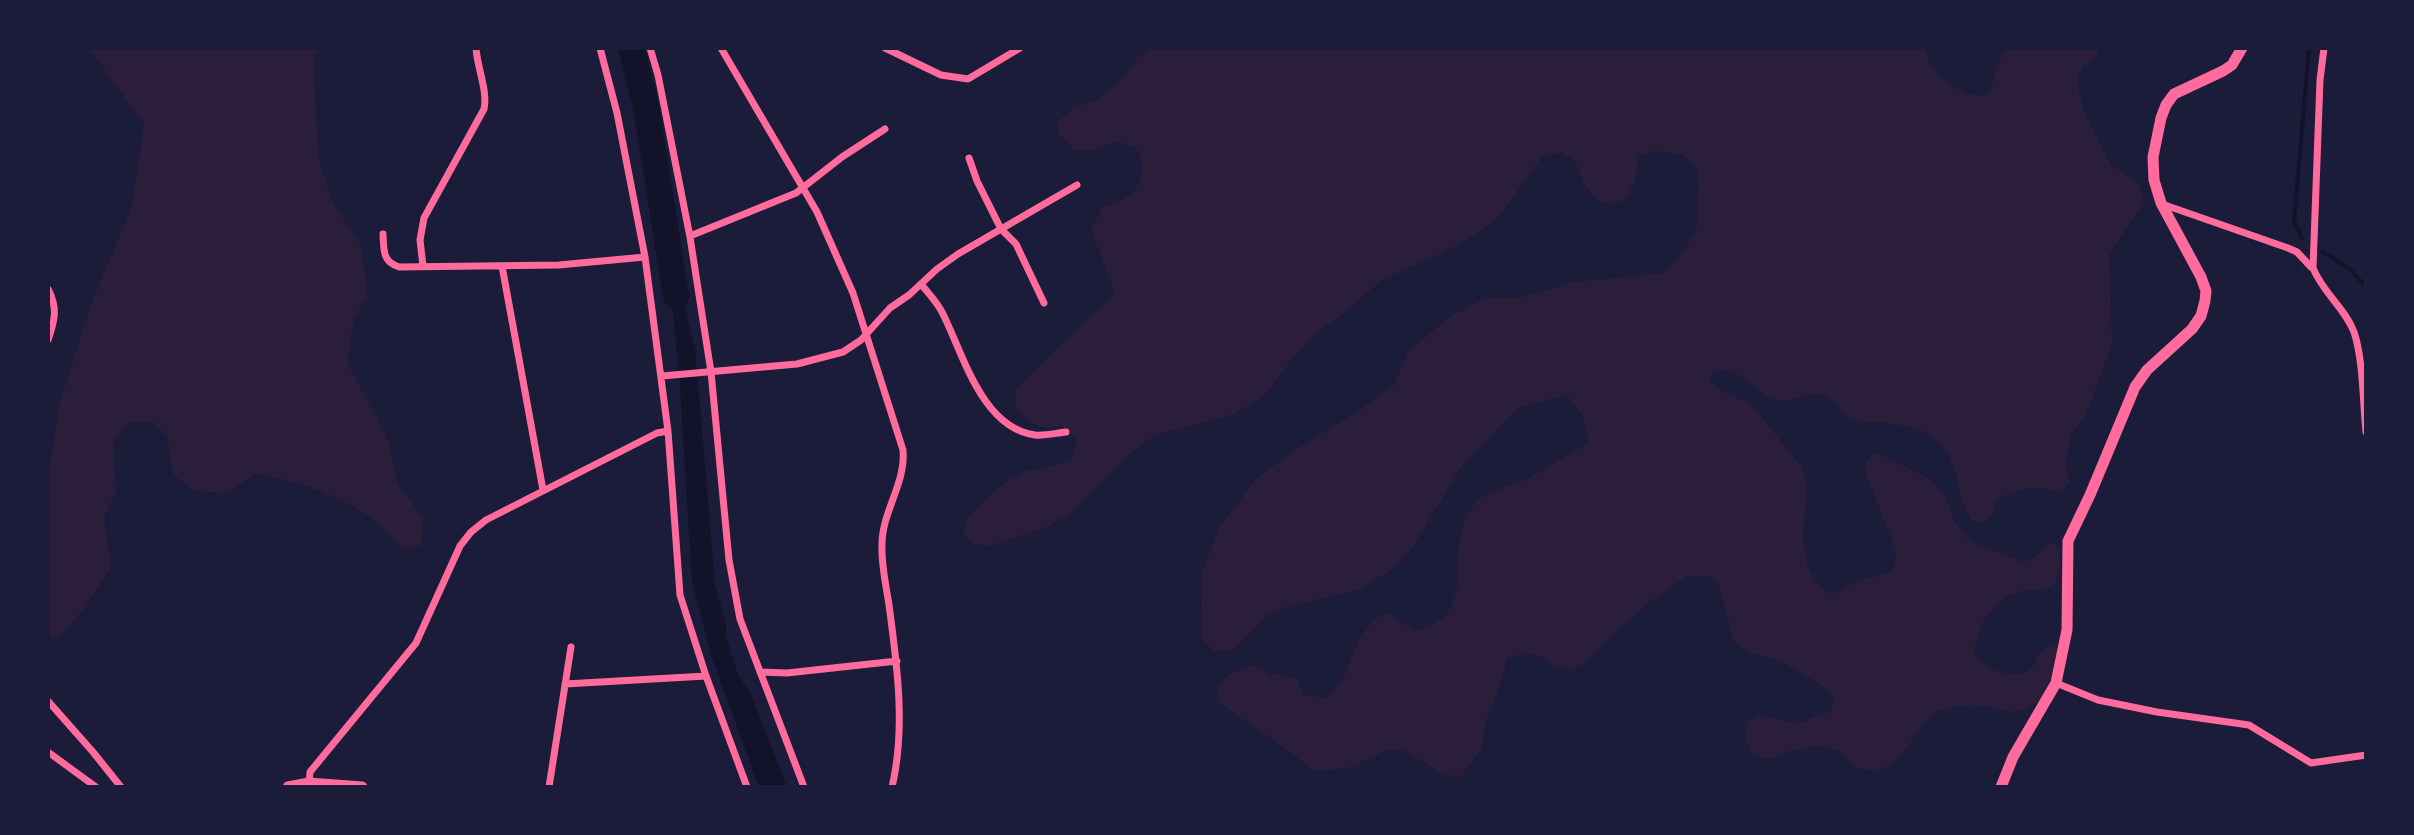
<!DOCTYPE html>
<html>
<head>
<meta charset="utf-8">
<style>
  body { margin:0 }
  #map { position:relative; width:2414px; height:835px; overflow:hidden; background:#1b1b3a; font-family:"IBM Plex Sans",sans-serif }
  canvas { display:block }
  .frame { position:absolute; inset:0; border:50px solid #1b1b3a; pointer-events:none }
</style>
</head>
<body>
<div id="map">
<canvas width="2414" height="835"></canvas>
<div class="frame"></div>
</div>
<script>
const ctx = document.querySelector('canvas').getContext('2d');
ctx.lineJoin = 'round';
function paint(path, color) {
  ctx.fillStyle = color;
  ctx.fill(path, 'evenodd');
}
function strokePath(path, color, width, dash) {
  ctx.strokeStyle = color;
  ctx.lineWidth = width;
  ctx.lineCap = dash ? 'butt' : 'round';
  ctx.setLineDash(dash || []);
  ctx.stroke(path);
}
const green = new Path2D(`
  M 89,48 L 318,48 L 314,64 L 318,156 L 333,203 L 360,244 L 368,294 L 354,319 L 347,361 L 389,443 L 397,483 L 423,518 L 421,546 L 403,549 C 395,540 386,530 377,522 C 343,496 296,480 254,474 L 228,493 L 193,491 L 173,474 L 167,436 L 153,422 L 129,423 L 113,441 L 116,492 L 104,518 L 111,567 L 85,608 L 59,637 L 48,638 L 48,482 L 59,404 L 93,299 L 132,206 L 144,124 Z
  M 1154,48 L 1925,48 C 1927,54 1928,61 1932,67 C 1941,82 1969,99 1987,95 C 1999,78 1991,64 2009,48 L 2098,48 L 2097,55 L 2082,67 L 2077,82 L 2085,114 L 2111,165 L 2138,183 L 2144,202 L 2109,255 L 2112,344 L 2087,413 L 2070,437 L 2066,466 L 2070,482 L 2061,492 C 2036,486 2015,487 1994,503 L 1992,516 L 1982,523 L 1972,521 C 1968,513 1963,506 1961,498 C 1958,487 1958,478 1954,467 C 1936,418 1890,426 1847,419 C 1841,410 1835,400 1825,396 C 1808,388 1794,406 1776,400 C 1753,393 1746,367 1714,371 L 1710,377 L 1711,382 L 1723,391 L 1752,405 L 1801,466 L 1807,481 L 1803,538 L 1808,568 L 1817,582 L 1828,593 L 1839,592 L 1855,582 L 1892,572 L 1896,560 L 1896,551 L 1866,474 L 1865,464 L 1870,456 L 1877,453 L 1931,479 L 1946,498 L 1955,522 L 1970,541 L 2023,562 L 2034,558 L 2049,544 L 2055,544 C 2064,557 2060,570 2055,584 C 2043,592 2032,589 2018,592 C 1992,598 1973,633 1975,657 C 1986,669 2015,681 2029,670 C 2037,664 2032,667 2036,659 C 2040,650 2048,647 2057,643 L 2060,647 L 2052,683 L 2042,699 L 2026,709 L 2008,712 L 1987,706 L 1964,705 L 1937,711 L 1921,726 L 1906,749 L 1891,765 L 1876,771 L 1855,767 L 1840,751 L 1818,746 L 1791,751 L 1769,759 L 1752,754 L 1745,739 L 1747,722 L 1760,715 L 1797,724 L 1830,711 L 1834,702 L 1829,691 L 1810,678 L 1778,660 L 1749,652 L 1734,643 L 1718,582 L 1707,576 L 1687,576 L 1652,600 L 1613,634 L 1587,662 L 1571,670 L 1557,667 L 1541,657 L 1526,652 L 1507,659 L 1503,676 L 1485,724 L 1482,749 L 1461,776 L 1445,775 L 1402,749 L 1390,749 L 1351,767 L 1322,771 L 1310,769 L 1293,754 L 1217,701 C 1217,677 1231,673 1250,665 L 1271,675 L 1283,675 L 1298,680 L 1303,694 L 1327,699 C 1333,691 1341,682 1345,673 C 1356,651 1361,621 1388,613 L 1415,631 C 1482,614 1443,558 1468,514 C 1471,508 1478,500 1484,496 C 1496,489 1511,486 1524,480 C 1546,470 1567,455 1588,443 C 1587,422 1581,410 1566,395 L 1519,407 L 1461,467 L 1413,547 L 1390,571 L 1358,590 L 1289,606 L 1268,615 L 1233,650 L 1213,651 L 1202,639 L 1201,575 L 1219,528 L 1256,479 L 1298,448 L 1357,412 L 1394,385 L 1408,352 L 1449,317 L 1486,297 L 1519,298 L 1574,282 L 1664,273 L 1678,259 L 1696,232 L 1699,184 L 1696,168 L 1683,154 L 1655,151 L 1638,157 L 1636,179 L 1626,199 L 1610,205 L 1596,199 L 1585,185 L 1574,160 L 1561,152 L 1542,157 L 1497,219 L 1470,238 L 1440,254 L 1383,279 L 1343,314 L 1317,332 L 1292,359 L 1264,396 L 1234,414 L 1156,435 L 1132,452 L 1072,512 L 1051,525 L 991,546 L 973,544 L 963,533 L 967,519 L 994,490 L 1025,471 L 1051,467 L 1072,458 L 1077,438 L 1061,425 C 1037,433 1030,422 1015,406 L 1016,388 L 1114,294 C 1109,271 1099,252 1091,230 L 1102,207 C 1134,200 1152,179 1136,147 L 1116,141 L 1098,149 L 1075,150 L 1059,135 L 1058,121 L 1074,108 L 1095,101 L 1119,83 L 1139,56 Z`);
const water = new Path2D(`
  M 670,248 L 695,350 L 715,585 L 726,624 L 726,636 L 737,673 L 751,695 L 787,787 L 759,787 L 711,655 L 692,582 L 680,385 L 671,290 Z`);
const stream = new Path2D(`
  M 2302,238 L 2294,222 L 2309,48
  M 2322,251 L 2351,270 L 2366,287`);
const river = new Path2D(`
  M 631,48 L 646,106 L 676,296`);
const minor = new Path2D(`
  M 600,48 L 617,113 L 645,257 L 668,431 L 680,595 L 706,676 L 747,787
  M 650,48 L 658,75 L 690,237 L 711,372 L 729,560 L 740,619 L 804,787
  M 721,48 L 817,212 L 853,293 L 903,450 C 906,483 882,512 882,544 C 881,564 886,585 889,605 C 897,665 906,727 892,787
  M 885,48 L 941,75 L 968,79 L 1020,48
  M 2324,48 L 2320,80 L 2313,268 C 2323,293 2345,308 2354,332 C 2363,358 2363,403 2366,432
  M 969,158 L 977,181 L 1001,229 L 1016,244 L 1044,303
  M 2162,204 L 2288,248 L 2297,252 L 2311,267
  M 383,234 C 384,249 382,262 399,267 L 559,265 L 645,257
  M 690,236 L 796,193 L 842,157 L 885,129
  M 423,266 L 420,240 L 424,218 L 484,109 C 488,91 477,67 476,48
  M 502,266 L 543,490
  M 921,284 C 929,294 938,303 943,314 C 963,354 982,428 1035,435 C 1045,436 1056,433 1066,432
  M 48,289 C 58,308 55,320 48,340
  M 662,376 L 797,364 L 843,352 L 861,340 L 890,308 L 909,295 L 937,269 L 958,254 L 1077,185
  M 760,672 L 787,673 L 897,661
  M 2056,683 L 2098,700 L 2157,712 L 2249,725 L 2311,763 L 2366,755
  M 565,684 L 706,676
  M 48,701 L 93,752 L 121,787
  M 48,752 L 96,787
  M 309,783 L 310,772 L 416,643 L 460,546 L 471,532 L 486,520 L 657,433 L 668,431
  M 549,787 L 571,647`);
const secondary = new Path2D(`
  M 288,787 L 309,783 L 362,787
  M 2001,787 L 2013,757 L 2056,683 L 2067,630 L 2068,541 L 2090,495 L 2135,387 L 2147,370 L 2192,329 L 2201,316 L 2205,301 L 2206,291 L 2201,277 L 2161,203 L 2154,180 L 2153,157 L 2161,118 L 2166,105 L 2174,94 L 2223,71 L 2232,65 L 2242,48`);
paint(green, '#2a1e3b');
paint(water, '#12122b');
strokePath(stream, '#12122b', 4);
strokePath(river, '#12122b', 26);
strokePath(minor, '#ff6b9d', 7);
strokePath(secondary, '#ff6b9d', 11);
</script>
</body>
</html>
